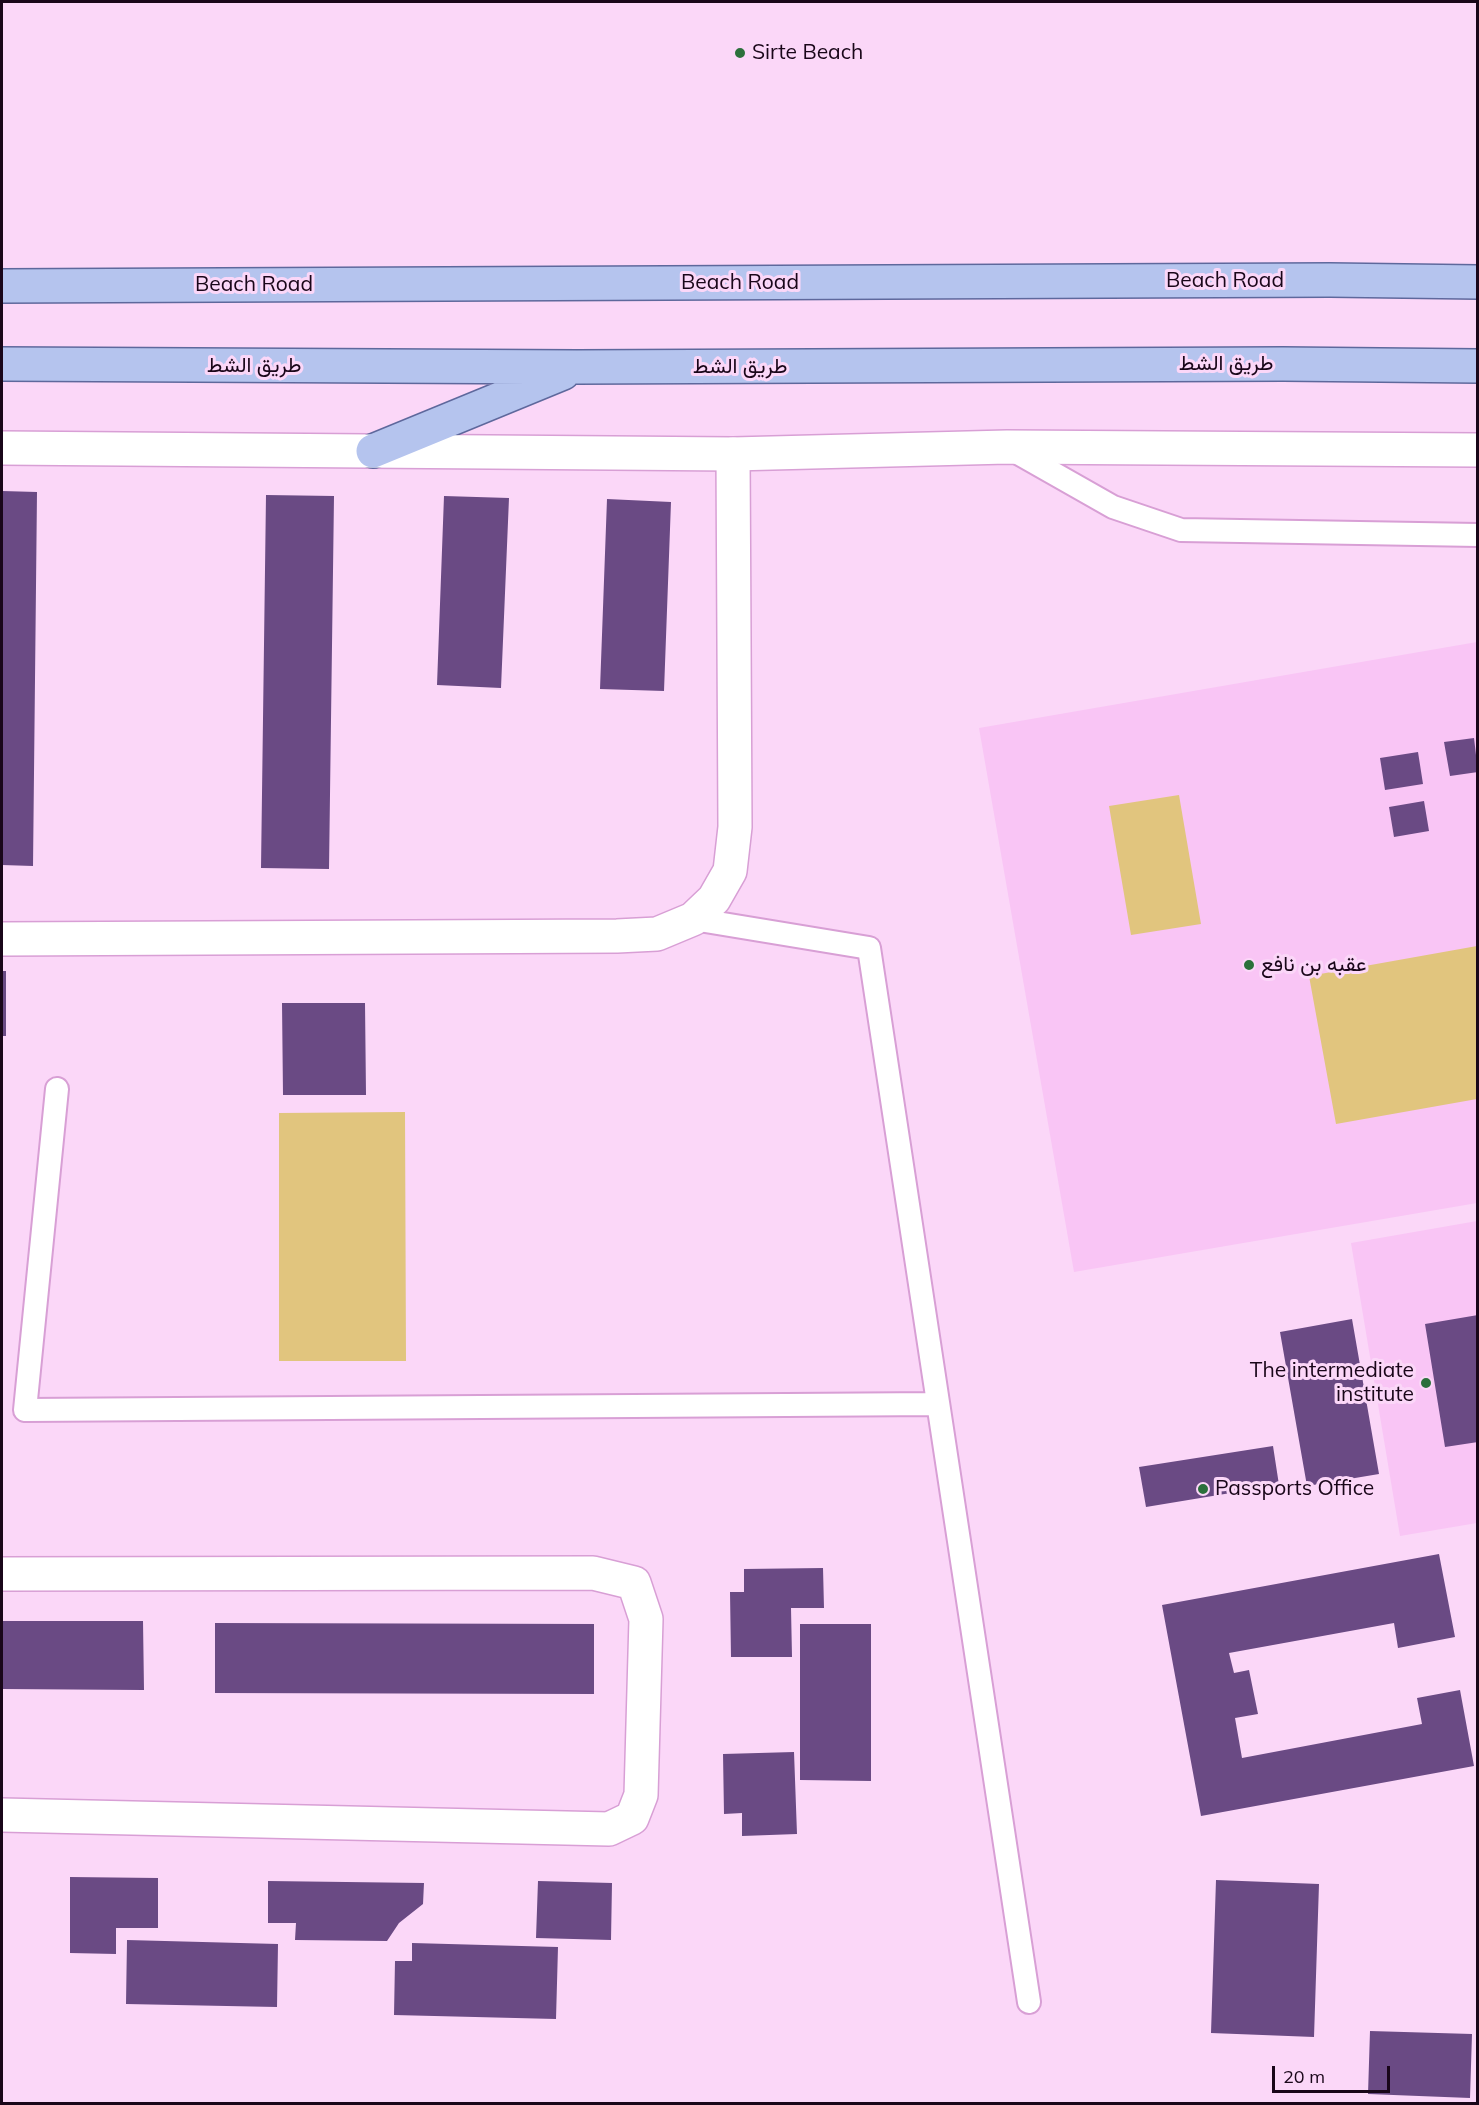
<!DOCTYPE html>
<html>
<head>
<meta charset="utf-8">
<style>
  body { margin:0 }
  #map { position:relative; width:1479px; height:2105px; overflow:hidden; background:#fbd7f8; font-family:Mulish,sans-serif }
  canvas { display:block }
  .frame { position:absolute; inset:0; border:3px solid #190619; pointer-events:none }
  .scale { position:absolute; left:1272px; top:2066px; width:118px; height:27px; box-sizing:border-box; border:3px solid #190619; border-top:0; padding-left:8px; font-size:18px; line-height:21px; white-space:nowrap; color:#190619; -webkit-text-stroke:4px #fbd7f8; paint-order:stroke }
</style>
</head>
<body>
<div id="map">
<canvas width="1479" height="2105"></canvas>
<div class="frame"></div>
<div class="scale">20 m</div>
</div>
<script>
const ctx = document.querySelector('canvas').getContext('2d');
ctx.lineJoin = 'round';
function paint(path, color) {
  ctx.fillStyle = color;
  ctx.fill(path, 'evenodd');
}
function strokePath(path, color, width, dash) {
  ctx.strokeStyle = color;
  ctx.lineWidth = width;
  ctx.lineCap = dash ? 'butt' : 'round';
  ctx.setLineDash(dash || []);
  ctx.stroke(path);
}
function write(font, color, halo, rows, align = 'center') {
  ctx.font = font + ' Mulish,Vazirmatn,sans-serif';
  ctx.lineWidth = 6;
  ctx.setLineDash([]);
  ctx.textBaseline = 'middle';
  ctx.strokeStyle = halo;
  ctx.fillStyle = color;
  for (const [text, x, y, turn = 0] of rows) {
    ctx.save();
    ctx.translate(x, y);
    ctx.rotate((+turn || 0) * Math.PI / 180);
    ctx.textAlign = isNaN(turn) ? turn : align;
    if (halo) ctx.strokeText(text, 0, 0);
    ctx.fillText(text, 0, 0);
    ctx.restore();
  }
}
const built = new Path2D(`
  M 1477,642 L 1477,1203 L 1074,1272 L 979,728 Z
  M 1477,1221 L 1477,1523 L 1400,1536 L 1351,1243 Z`);
const green = new Path2D(`
  M 1179,795 L 1201,924 L 1131,935 L 1109,806 Z
  M 1477,946 L 1477,1099 L 1336,1124 L 1309,976 Z
  M 405,1112 L 406,1361 L 279,1361 L 279,1113 Z`);
const building = new Path2D(`
  M 2,491 L 37,492 L 33,866 L 2,865 Z
  M 266,495 L 334,496 L 329,869 L 261,868 Z
  M 444,496 L 509,498 L 501,688 L 437,685 Z
  M 607,499 L 671,502 L 664,691 L 600,689 Z
  M 1474,738 L 1478,772 L 1450,776 L 1444,742 Z
  M 1418,752 L 1423,784 L 1385,790 L 1380,758 Z
  M 1424,801 L 1429,831 L 1394,837 L 1389,807 Z
  M 2,971 L 6,971 L 6,1036 L 2,1036 Z
  M 282,1003 L 365,1003 L 366,1095 L 283,1095 Z
  M 1478,1315 L 1478,1442 L 1445,1447 L 1425,1324 Z
  M 1352,1319 L 1379,1474 L 1307,1486 L 1280,1332 Z
  M 1273,1446 L 1279,1485 L 1146,1507 L 1139,1467 Z
  M 1439,1554 L 1455,1637 L 1398,1648 L 1394,1623 L 1229,1653 L 1234,1673 L 1249,1670 L 1258,1714 L 1235,1718 L 1242,1758 L 1422,1724 L 1417,1698 L 1460,1690 L 1474,1766 L 1201,1816 L 1162,1605 Z
  M 823,1568 L 824,1608 L 791,1608 L 792,1657 L 731,1657 L 730,1592 L 744,1592 L 744,1569 Z
  M 2,1621 L 143,1621 L 144,1690 L 2,1689 Z
  M 215,1623 L 594,1624 L 594,1694 L 215,1693 Z
  M 800,1624 L 871,1624 L 871,1781 L 800,1780 Z
  M 794,1752 L 797,1834 L 742,1836 L 742,1813 L 724,1814 L 723,1754 Z
  M 70,1877 L 158,1878 L 158,1928 L 116,1928 L 116,1954 L 70,1953 Z
  M 1216,1880 L 1319,1884 L 1314,2037 L 1211,2033 Z
  M 268,1881 L 424,1883 L 423,1904 L 399,1923 L 387,1941 L 295,1940 L 296,1923 L 268,1923 Z
  M 538,1881 L 612,1883 L 611,1940 L 536,1938 Z
  M 127,1940 L 278,1944 L 277,2007 L 126,2004 Z
  M 412,1943 L 558,1947 L 556,2019 L 394,2015 L 395,1961 L 412,1961 Z
  M 1370,2031 L 1472,2034 L 1470,2098 L 1368,2094 Z`);
const lane = new Path2D(`
  M 1009,448 L 1113,507 L 1181,530 L 1478,535
  M 693,919 L 869,948 L 1029,2002
  M 57,1089 L 25,1410 L 938,1404`);
const street = new Path2D(`
  M 2,939 L 617,936 L 657,934 L 693,919 L 714,899 L 730,871 L 735,827 L 733,454
  M 2,1574 L 593,1573 L 634,1583 L 646,1619 L 641,1795 L 632,1818 L 609,1829 L 2,1815`);
const secondary = new Path2D(`
  M 2,448 L 733,454 L 1007,447 L 1478,450`);
const primary = new Path2D(`
  M 2,286 L 1330,280 L 1478,282
  M 2,364 L 577,367 L 1283,364 L 1478,366
  M 373,451 L 563,373`);
const markers = [
  [740,53,6,"#2b703b"],
  [1249,965,6,"#2b703b"],
  [1426,1383,6,"#2b703b"],
  [1203,1489,6,"#2b703b"]
];
const poiNames = [
  ["Sirte Beach",752,53],
  ["عقبه بن نافع",1261,965],
  ["The intermediate",1414,1371,"right"],
  ["institute",1414,1395,"right"],
  ["Passports Office",1215,1489]
];
const streetNames = [
  ["Beach Road",1225,281],
  ["Beach Road",740,283],
  ["Beach Road",254,285],
  ["طريق الشط",1226,364],
  ["طريق الشط",254,366],
  ["طريق الشط",740,367]
];
paint(built, '#f9c5f5');
paint(green, '#e1c57e');
paint(building, '#6a4a84');
strokePath(lane, '#d89fd5', 26);
strokePath(street, '#d89fd5', 36);
strokePath(secondary, '#d89fd5', 36);
strokePath(primary, '#5e689c', 36);
strokePath(lane, '#fff', 22);
strokePath(street, '#fff', 33);
strokePath(secondary, '#fff', 33);
strokePath(primary, '#b5c4ee', 33);
for (const [x, y, r, color] of markers) {
  const dot = new Path2D();
  dot.arc(x, y, r, 0, 2 * Math.PI);
  ctx.fillStyle = color;
  ctx.fill(dot);
  strokePath(dot, '#fbd7f8', 2);
}
write('21px', '#190619', '#fbd7f8', poiNames, 'left');
write('21px', '#190619', '#fbd7f8', streetNames);
</script>
</body>
</html>
